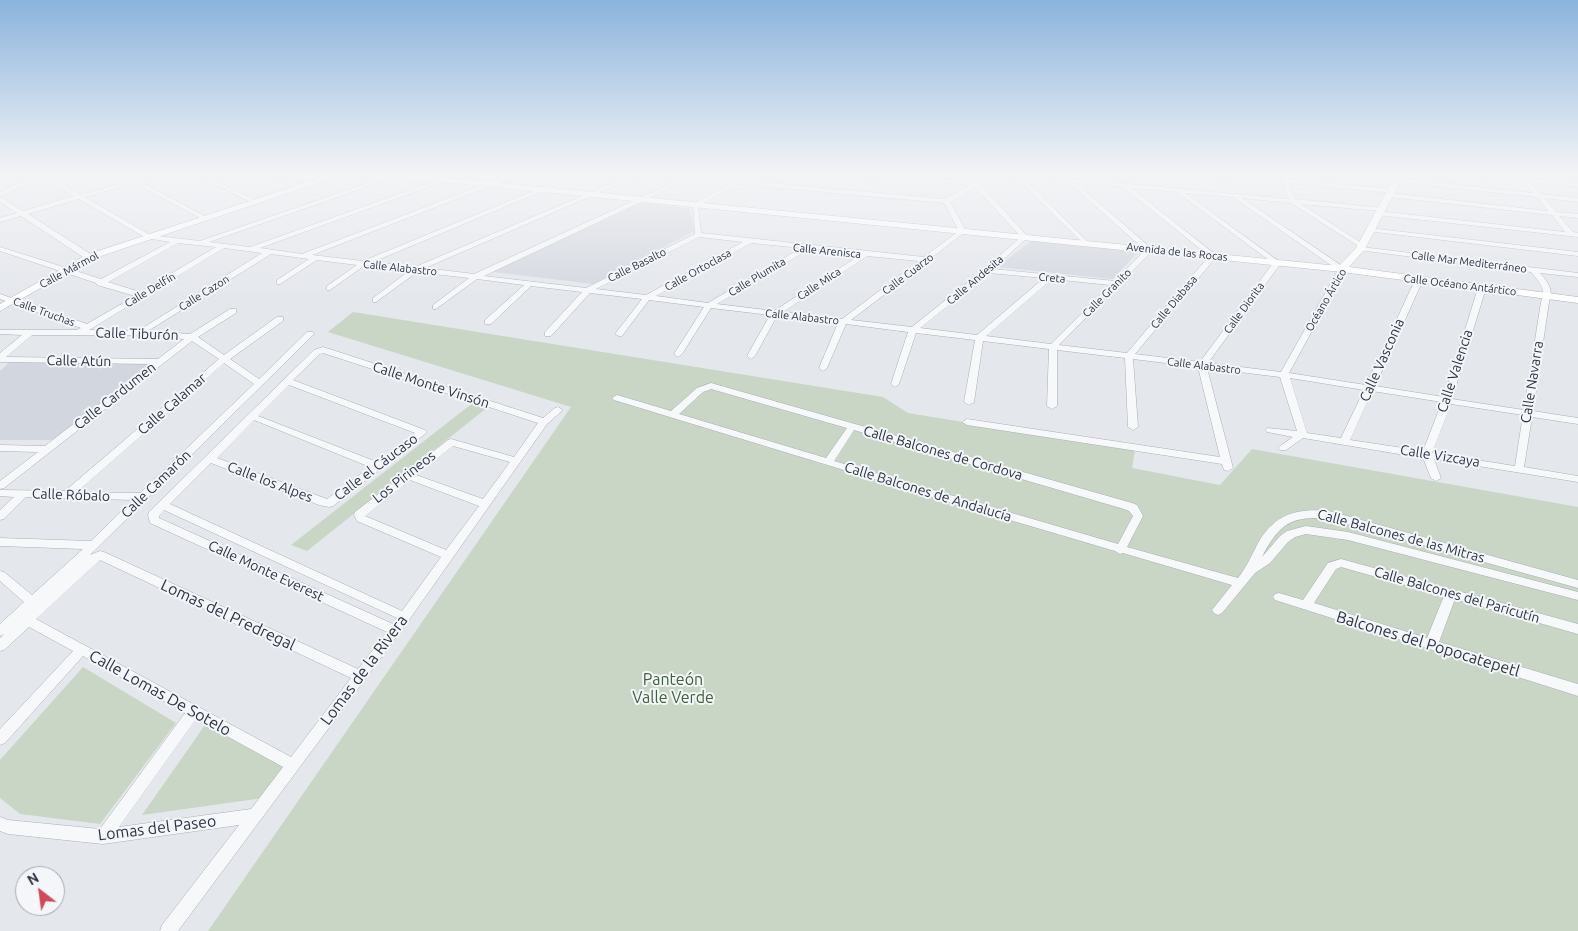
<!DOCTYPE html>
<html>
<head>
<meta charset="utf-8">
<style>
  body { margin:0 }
  #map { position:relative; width:1578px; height:931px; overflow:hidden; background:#e4e7ec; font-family:Ubuntu,sans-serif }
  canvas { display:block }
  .north { position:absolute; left:15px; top:866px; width:50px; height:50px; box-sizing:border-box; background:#f4f6f9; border:1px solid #a4a8b1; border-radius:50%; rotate:330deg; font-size:14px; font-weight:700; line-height:20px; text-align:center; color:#2b3445 }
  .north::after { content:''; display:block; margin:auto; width:18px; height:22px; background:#d1495b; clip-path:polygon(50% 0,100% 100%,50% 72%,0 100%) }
</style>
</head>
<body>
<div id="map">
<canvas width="1578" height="931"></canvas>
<div class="north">N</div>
</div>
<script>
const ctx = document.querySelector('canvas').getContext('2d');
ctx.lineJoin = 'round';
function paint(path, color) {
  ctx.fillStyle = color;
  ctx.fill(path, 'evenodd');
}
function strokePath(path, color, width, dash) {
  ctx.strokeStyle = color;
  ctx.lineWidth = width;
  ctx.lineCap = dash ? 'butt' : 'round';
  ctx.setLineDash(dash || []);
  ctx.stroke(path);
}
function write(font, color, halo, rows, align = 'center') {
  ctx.font = font + ' Ubuntu,sans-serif';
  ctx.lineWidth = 4;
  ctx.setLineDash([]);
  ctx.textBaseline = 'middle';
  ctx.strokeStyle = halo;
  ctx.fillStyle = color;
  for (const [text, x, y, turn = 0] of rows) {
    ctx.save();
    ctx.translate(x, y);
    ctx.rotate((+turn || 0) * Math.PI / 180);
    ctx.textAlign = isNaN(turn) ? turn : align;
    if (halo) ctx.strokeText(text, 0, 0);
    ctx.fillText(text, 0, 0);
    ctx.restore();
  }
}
const built = new Path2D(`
  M 640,203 L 689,208 L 695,231 L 593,284 L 493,272 Z
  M 1031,241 L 1138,252 L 1113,279 L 997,267 Z
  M 12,360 L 155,363 L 59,440 L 0,440 L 0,371 Z`);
const green = new Path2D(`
  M 353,312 L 883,397 L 908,413 L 1135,450 L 1132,468 L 1220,485 L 1252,449 L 1578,507 L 1578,931 L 208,931 L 571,407 L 328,332 Z
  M 474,402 L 488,407 L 307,551 L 291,545 Z
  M 83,667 L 176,723 L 100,824 L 20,814 L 0,798 L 0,760 Z
  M 205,725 L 285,766 L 263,798 L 142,815 Z`);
const street = new Path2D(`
  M 38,174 L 47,175 L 60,183 L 88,174 L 97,174 L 65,185 L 80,195 L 129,181 L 118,174 L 126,174 L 135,179 L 151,174 L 161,174 L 139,181 L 208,218 L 208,220 L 204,220 L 134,183 L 85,197 L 150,235 L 200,241 L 394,174 L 403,174 L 209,242 L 250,247 L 455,174 L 464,174 L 260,248 L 302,254 L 512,174 L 521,174 L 312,255 L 363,261 L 575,174 L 583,174 L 373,262 L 415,267 L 634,174 L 642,174 L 425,268 L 474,274 L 692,174 L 700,174 L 484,276 L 586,288 L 695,234 L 693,204 L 736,180 L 945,199 L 969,185 L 864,176 L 861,174 L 885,174 L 975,182 L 989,174 L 997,174 L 980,184 L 1028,237 L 993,269 L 1115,281 L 1145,250 L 1068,182 L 1023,178 L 1088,242 L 1088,244 L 1084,244 L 1016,177 L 999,174 L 1023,174 L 1289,199 L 1282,182 L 1212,176 L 1209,174 L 1232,174 L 1283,179 L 1288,174 L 1294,174 L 1289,179 L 1332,184 L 1339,174 L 1345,174 L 1338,184 L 1391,189 L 1394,191 L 1391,193 L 1288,183 L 1295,199 L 1382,208 L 1382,210 L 1380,211 L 1301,204 L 1363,244 L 1364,245 L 1361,247 L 1578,273 L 1578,277 L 1540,273 C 1548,282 1554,290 1549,302 L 1533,411 L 1578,418 L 1578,424 L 1532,417 L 1524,467 L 1578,476 L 1578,482 L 1434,459 L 1441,478 L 1436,481 L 1431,478 L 1423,458 L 1303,438 L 1286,450 L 1280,450 L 1278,448 L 1280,446 L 1293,437 L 1267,432 L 1265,430 L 1267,428 L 1297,431 L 1280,377 L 1207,368 L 1233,468 L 1228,471 L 1224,470 L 1222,464 L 967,425 L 962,422 L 967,419 L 1220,457 L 1198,367 L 1133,359 L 1138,427 L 1133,430 L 1128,427 L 1125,358 L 1057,350 L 1057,406 L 1052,409 L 1047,406 L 1049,349 L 983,341 L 974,402 L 969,405 L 964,402 L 975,340 L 916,333 L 899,384 L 895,387 L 891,384 L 908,332 L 846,324 L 827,368 L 823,371 L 819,368 L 838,323 L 777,316 L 755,356 L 751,359 L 747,356 L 770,315 L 711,308 L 682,354 L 678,357 L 674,354 L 704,307 L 649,300 L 622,336 L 619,336 L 615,334 L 642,299 L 590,293 L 551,336 L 545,336 L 545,332 L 582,292 L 531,286 L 491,324 L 485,324 L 485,320 L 524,285 L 477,279 L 436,309 L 433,309 L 433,305 L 469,278 L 417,272 L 376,302 L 373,302 L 373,298 L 409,271 L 365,265 L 330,290 L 327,290 L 327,286 L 357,265 L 317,260 L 280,284 L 277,284 L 277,280 L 309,259 L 271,254 L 148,331 L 190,334 L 230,309 L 236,309 L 236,313 L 198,337 L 224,355 L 277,317 L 283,317 L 283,321 L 230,359 L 259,379 L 307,332 L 313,332 L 314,334 L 90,555 L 100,551 L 104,552 L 358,669 L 387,632 L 150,523 L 148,515 L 149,512 L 314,350 L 323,347 L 543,418 L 555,408 L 558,407 L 563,410 L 547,424 L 409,620 L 178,931 L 160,931 L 162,925 L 239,825 L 103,844 L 8,834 L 0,831 L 0,817 L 8,820 L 100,829 L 185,713 L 83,656 L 5,743 L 0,745 L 0,729 L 73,651 L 29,627 L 4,650 L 0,651 L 0,638 L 4,634 L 0,636 L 0,624 L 24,602 L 0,581 L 0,571 L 4,572 L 32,595 L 83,549 L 0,546 L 0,538 L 91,541 L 133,500 L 26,497 L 4,519 L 0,520 L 0,510 L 14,497 L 0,496 L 0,490 L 65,491 L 219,359 L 192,341 L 4,488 L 0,489 L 0,481 L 38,452 L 0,451 L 0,445 L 45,446 L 151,364 L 0,362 L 0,353 L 22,335 L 0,334 L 0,330 L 77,330 L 81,328 L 0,299 L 0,294 L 87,324 L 135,296 L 97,285 L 96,283 L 0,251 L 0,247 L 101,279 L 170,242 L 146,238 L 79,199 L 28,214 L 92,255 L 92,259 L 86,259 L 21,216 L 0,222 L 0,218 L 17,213 L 0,202 L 0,197 L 23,211 L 74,196 L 44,178 L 0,196 L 0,192 L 19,183 L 40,176 ZM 1076,183 L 1123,187 L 1209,256 L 1127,353 L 1059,345 L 1153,250 ZM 737,184 L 944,203 L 959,231 L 924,257 L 701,233 L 698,206 ZM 975,187 L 1021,237 L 984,269 L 912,327 L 851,320 L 927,262 L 930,262 L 930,259 L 965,232 L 966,231 L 950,202 ZM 1131,188 L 1177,192 L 1273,263 L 1200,362 L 1135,354 L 1217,256 ZM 1185,193 L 1233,197 L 1338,270 L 1281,372 L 1208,363 L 1281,263 ZM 1242,198 L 1291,203 L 1360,247 L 1358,248 L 1358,250 L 1531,272 C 1539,282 1547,289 1541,302 L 1524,410 L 1452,399 L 1486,288 L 1482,286 L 1478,288 L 1444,397 L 1375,386 L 1423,280 L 1419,278 L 1415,280 L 1366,385 L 1289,373 L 1346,269 ZM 699,237 L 743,242 L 646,295 L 596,289 ZM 178,243 L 216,247 L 140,292 L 108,282 ZM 751,243 L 801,248 L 708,303 L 656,296 ZM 224,248 L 262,253 L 138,331 L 89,330 ZM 809,249 L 860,255 L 774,311 L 717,304 ZM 867,256 L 919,261 L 842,319 L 783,312 ZM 989,273 L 1044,278 L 977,335 L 920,328 ZM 1052,279 L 1110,285 L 1051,344 L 986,336 ZM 32,335 L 140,335 L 184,339 L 158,359 L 6,357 ZM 323,353 L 538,423 L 514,457 L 451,439 L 448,440 L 407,472 L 402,473 L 402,476 L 355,512 L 354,515 L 357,521 L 441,557 L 402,611 L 170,504 L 211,463 L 319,505 L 329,507 L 333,506 L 425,434 L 427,432 L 425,430 L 293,380 L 320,354 ZM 224,363 L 254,384 L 140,493 L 77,492 ZM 1290,378 L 1364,390 L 1341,438 L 1307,433 ZM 289,385 L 415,433 L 377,462 L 258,416 ZM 1372,391 L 1442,402 L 1423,451 L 1350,440 ZM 1451,404 L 1523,415 L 1515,466 L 1432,453 ZM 254,420 L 370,467 L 327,499 L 217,458 ZM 453,446 L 510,462 L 483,499 L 416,475 ZM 410,480 L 479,506 L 446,550 L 365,516 ZM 164,510 L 397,618 L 393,624 L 159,518 L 159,516 ZM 100,560 L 351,678 L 291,757 L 36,619 ZM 196,719 L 283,767 L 251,809 L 119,827 Z
  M 194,174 L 202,174 L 258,202 L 253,203 Z
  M 271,174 L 279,174 L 305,187 L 300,188 Z
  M 1473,174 L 1520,177 L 1523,175 L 1527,178 L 1578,183 L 1578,187 L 1530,182 L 1541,194 L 1578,198 L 1578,202 L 1544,198 L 1556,212 L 1578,214 L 1578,218 L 1559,216 L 1573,232 L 1578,233 L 1578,237 L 1378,215 L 1375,213 L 1378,211 L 1565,232 L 1552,215 L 1389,197 L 1386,195 L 1389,193 L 1548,211 L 1537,197 L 1396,182 L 1393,180 L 1396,178 L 1533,193 L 1523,181 L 1476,176 Z
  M 1369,228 L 1578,252 L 1578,256 L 1367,231 L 1366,230 Z
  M 711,383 L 1132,503 L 1137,505 L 1143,516 L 1127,547 L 1238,578 C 1246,568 1251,557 1257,545 C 1274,514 1296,508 1329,511 L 1578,580 L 1578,588 L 1329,519 C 1292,515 1279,524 1262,557 L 1280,536 L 1287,531 L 1306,526 L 1348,532 L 1578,592 L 1578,600 L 1348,540 L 1306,534 L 1295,537 L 1288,542 L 1270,563 L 1255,573 L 1222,613 L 1218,615 L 1214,613 L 1212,610 L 1232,585 L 1123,553 L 1120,554 L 1115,551 L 949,502 L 614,400 L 612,398 L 617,395 L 671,411 L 697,388 ZM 711,389 L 847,428 L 826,458 L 679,414 L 703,392 ZM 854,430 L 1124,509 L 1129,511 L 1133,516 L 1118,544 L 834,461 Z
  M 1341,559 L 1578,624 L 1578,634 L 1455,599 L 1439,642 L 1578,684 L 1578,696 L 1275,600 L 1273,597 L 1275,594 L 1279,593 L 1303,600 L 1328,563 ZM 1341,567 L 1444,596 L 1427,638 L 1314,603 L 1336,569 Z`);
const secondary = new Path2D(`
  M 332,174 L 345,174 L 92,259 L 0,311 L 0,304 L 86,255 Z
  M 380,174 L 410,174 L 1339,266 L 1356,248 L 1396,174 L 1404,174 L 1365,249 L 1349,267 L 1578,297 L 1578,303 L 1342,272 L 384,176 Z`);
const farStreetnames = [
  ["Calle Arenisca",827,251,6],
  ["Avenida de las Rocas",1177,252,6],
  ["Calle Mar Mediterráneo",1469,262,7],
  ["Calle Basalto",637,265,-26],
  ["Calle Alabastro",400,268,6],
  ["Calle Mármol",69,270,-28],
  ["Calle Ortoclasa",698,270,-29],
  ["Calle Cuarzo",908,274,-37],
  ["Calle Plumita",757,277,-31],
  ["Creta",1052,278,5],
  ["Calle Andesita",975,280,-40],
  ["Calle Mica",819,284,-33],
  ["Calle Océano Antártico",1460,285,7],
  ["Calle Delfín",150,290,-31],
  ["Calle Cazon",204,293,-32],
  ["Calle Granito",1107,293,-45],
  ["Océano Ártico",1326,300,-60],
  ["Calle Diabasa",1174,302,-50],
  ["Calle Diorita",1244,308,-54],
  ["Calle Truchas",44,312,20],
  ["Calle Alabastro",802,317,6],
  ["Calle Alabastro",1204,366,7]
];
const streetNames = [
  ["Calle Tiburón",137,334,2],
  ["Calle Vasconia",1382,360,-66],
  ["Calle Atún",79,361,1],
  ["Calle Valencia",1455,371,-72],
  ["Calle Navarra",1532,382,-81],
  ["Calle Monte Vinsón",431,385,18],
  ["Calle Cardumen",115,396,-38],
  ["Calle Calamar",172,404,-41],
  ["Calle Balcones de Cordova",943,453,16],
  ["Calle Vizcaya",1440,456,9],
  ["Calle el Cáucaso",376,467,-37],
  ["Los Pirineos",404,477,-38],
  ["Calle los Alpes",270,482,21],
  ["Calle Camarón",156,484,-44],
  ["Calle Balcones de Andalucía",928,492,17],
  ["Calle Róbalo",71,495,2],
  ["Calle Balcones de las Mitras",1401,536,15],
  ["Calle Monte Everest",266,571,25],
  ["Calle Balcones del Paricutín",1457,595,16]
];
const nearStreetnames = [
  ["Lomas del Predregal",228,615,25],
  ["Balcones del Popocatepetl",1428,644,17],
  ["Lomas de la Rivera",364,670,-53],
  ["Calle Lomas De Sotelo",160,693,29],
  ["Lomas del Paseo",157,828,-7]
];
const nearParknames = [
  ["Panteón",673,680],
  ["Valle Verde",673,698]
];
paint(built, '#d2d6de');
paint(green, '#c9d6c5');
strokePath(street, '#a9aeb7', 1);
strokePath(secondary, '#a9aeb7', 1);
paint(street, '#f7f8fa');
paint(secondary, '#fff');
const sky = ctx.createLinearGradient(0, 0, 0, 304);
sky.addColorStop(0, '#8bb4dd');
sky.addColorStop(0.57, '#f3f4f6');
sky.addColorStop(1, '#f3f4f600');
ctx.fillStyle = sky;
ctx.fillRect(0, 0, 1578, 304);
write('11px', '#2b3445', '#f4f6f9', farStreetnames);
write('14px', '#2b3445', '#f4f6f9', streetNames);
write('16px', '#2b3445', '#f4f6f9', nearStreetnames);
write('16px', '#3f6138', '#f4f6f9', nearParknames);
</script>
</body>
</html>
